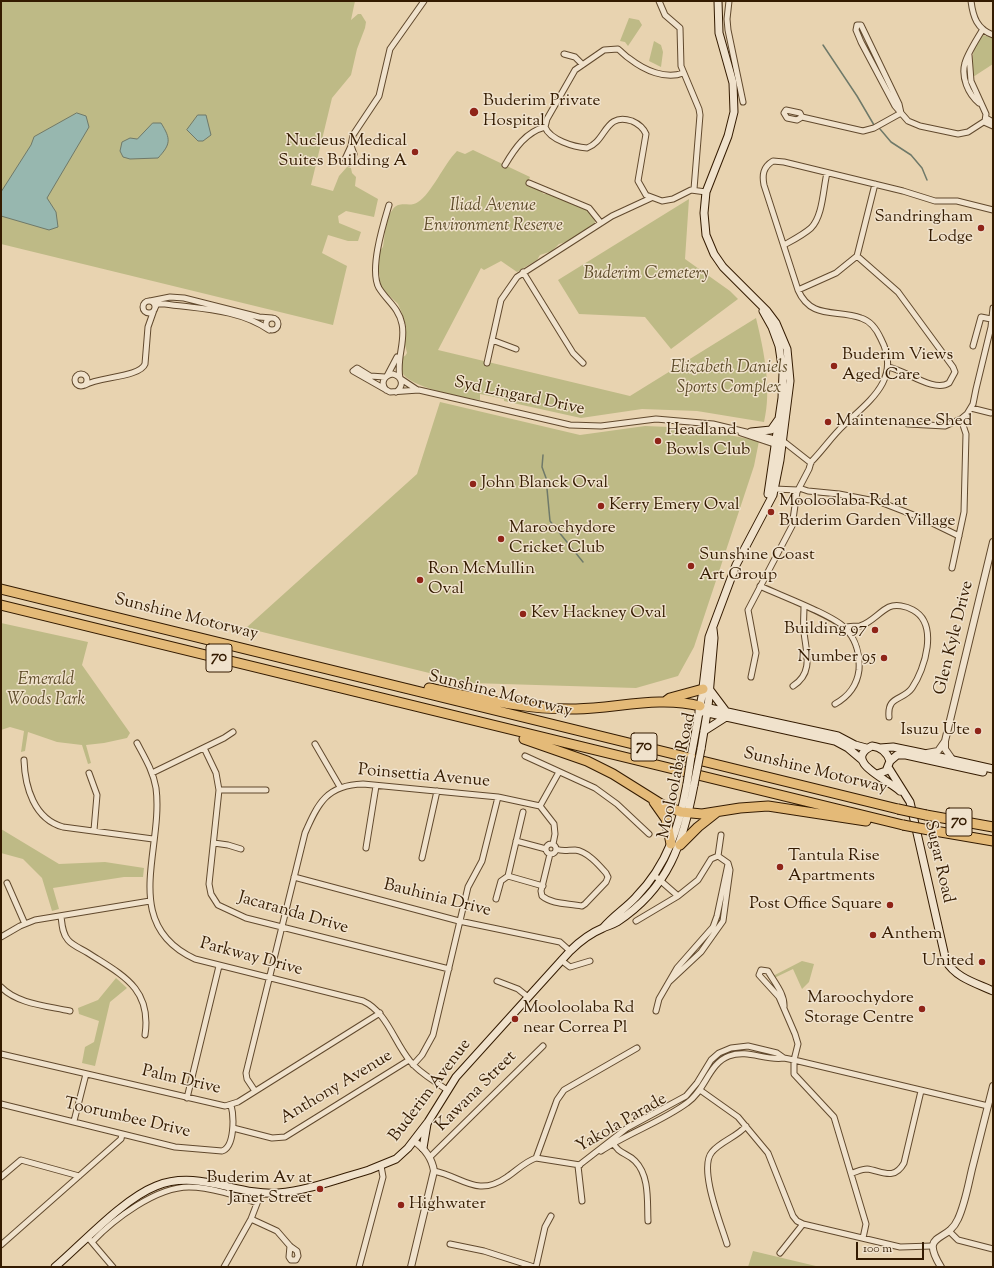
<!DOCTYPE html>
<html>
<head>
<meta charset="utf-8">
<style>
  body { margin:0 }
  #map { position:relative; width:994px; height:1268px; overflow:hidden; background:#e8d3b0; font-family:"Sorts Mill Goudy",serif }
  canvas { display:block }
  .frame { position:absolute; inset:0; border:2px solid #341b01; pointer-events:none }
  .scale { position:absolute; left:856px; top:1242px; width:68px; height:18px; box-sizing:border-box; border:2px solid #341b01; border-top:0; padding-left:5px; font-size:12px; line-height:14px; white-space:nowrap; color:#341b01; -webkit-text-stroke:3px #f0e2cc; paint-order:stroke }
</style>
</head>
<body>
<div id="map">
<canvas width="994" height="1268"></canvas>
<div class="frame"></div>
<div class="scale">100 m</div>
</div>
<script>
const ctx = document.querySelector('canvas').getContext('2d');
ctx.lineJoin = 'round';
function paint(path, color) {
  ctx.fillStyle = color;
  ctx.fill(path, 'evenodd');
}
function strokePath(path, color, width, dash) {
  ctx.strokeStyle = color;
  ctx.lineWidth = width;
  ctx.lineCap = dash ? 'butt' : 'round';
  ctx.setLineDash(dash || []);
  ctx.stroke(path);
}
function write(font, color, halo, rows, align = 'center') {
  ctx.font = font + ' "Sorts Mill Goudy",serif';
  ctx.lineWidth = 3;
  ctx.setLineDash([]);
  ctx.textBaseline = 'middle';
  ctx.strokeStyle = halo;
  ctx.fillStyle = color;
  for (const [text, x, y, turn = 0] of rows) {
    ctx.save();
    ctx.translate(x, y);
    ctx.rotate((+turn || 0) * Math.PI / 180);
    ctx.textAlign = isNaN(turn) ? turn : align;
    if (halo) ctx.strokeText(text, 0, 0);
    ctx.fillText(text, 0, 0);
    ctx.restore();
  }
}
const green = new Path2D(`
  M 1,1 L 355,1 L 351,20 L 358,14 L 361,14 L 366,22 L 365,28 L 357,49 L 351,75 L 332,98 L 311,185 L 333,191 L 339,176 L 347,167 L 351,168 L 352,173 L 356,177 L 355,186 L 378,199 L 374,217 L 346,211 L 338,216 L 339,223 L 361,232 L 358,241 L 348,241 L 328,235 L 322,253 L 347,266 L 333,325 L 1,244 Z
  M 629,18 L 639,20 L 642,25 L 628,46 L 625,42 L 620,41 Z
  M 983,35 L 993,38 L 993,64 L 973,77 C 972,62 971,45 983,35 Z
  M 654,41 L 661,45 L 663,52 L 661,67 L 649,61 Z
  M 473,150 L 530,177 L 526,186 L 534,185 L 544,194 L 549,194 L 585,209 L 594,216 L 595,223 L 586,231 L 582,231 L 579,236 L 566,242 L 559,244 L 552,251 L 540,255 L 537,260 L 517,272 L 501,261 L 484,270 L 481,268 L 438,350 L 630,396 L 756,318 C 764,351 772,389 764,422 L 697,411 L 642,409 L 581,418 L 504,401 L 504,399 L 480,394 L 480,400 C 464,398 408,387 402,372 C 400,369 401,360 403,357 C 405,356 406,355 407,353 L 405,345 L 406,326 L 401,311 L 398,304 L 381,288 L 378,280 L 380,277 C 378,268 375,254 383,247 C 385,235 385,219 393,209 C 400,200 410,208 418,202 C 431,194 444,164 457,151 L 465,154 Z
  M 689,199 L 685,259 L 730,291 L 738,299 L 671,349 L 645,317 L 579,314 L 558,280 Z
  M 440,402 L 580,435 L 645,426 L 695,428 L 759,441 L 754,466 L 694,647 L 678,676 L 636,688 L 470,683 L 246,628 L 417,474 Z
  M 1,623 L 88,642 L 82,665 L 130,733 L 127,738 L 104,743 L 86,745 L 91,763 L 88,764 L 82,745 L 57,742 L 28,732 L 25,751 L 21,752 L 24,731 L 10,727 L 1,730 Z
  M 1,829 L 59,864 L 105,862 L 144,868 L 143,877 L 124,877 L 53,888 L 59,909 L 52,911 L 42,878 L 23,859 L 1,853 Z
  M 802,961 L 814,964 L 809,982 L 802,989 L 793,969 L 772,979 L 771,977 Z
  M 116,978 L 127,988 L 110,1002 L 95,1066 L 82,1063 L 85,1047 L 94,1042 L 99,1021 L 79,1014 L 78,1008 L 98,1000 Z
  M 753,1251 L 820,1267 L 748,1267 Z`);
const water = new Path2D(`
  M 77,113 L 86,116 L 89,127 L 47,198 L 56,212 L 58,227 L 49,230 L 1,216 L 1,192 L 31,145 L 34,137 Z
  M 198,115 L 206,115 L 211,135 L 203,141 L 198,141 L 187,130 Z
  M 153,123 L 161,123 C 171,139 171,144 158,158 L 130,159 L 123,157 L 120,151 L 122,142 L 130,138 L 137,139 Z`);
const stream = new Path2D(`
  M 823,45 L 857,96 L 874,125
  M 880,129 L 891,142 L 911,155 L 922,168 L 927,180
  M 543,455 L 542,467 L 546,478 L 550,521 L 583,562`);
const minor = new Path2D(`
  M 659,1 L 665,15 L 680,28 L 681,66 L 699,109 L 700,115 L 694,189
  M 729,1 L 727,19 L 728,30 L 743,102
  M 971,1 C 973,17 977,29 993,35
  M 564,54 L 575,57 L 582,64
  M 979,103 C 968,94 961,77 965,63 C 967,55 978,37 983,29
  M 786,110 L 800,113 L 802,117 L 797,120 L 787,118 L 784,113 Z
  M 901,113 L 899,104 L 861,25 L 857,25 L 856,30 L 861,42 L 895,106 L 908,121 L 920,126 L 958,134 L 968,132 L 985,121 L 986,114 L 971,81 L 969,55
  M 802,117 L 863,131 L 874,128 L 901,113
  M 986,118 L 993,122
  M 984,122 L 993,126
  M 545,127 C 550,140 574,147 587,148 C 607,141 604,112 632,121 C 639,124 643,127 646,134 L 638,181 L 646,195 L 662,201 L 673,199 L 691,190 L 706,192
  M 545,127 L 547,119 L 575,70 L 604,50 L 618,49 C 622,52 625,56 630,59 C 644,70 666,80 683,73
  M 351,146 L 353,135 L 379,96 L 390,49 L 424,1
  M 351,146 L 354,154 L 352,161 L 349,163 L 345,159 Z
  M 505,165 C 515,148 526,132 545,127
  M 529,183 L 589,208 L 601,223
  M 389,205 C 383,225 369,270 379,288 C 387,301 399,308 402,324 C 406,341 396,359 400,378
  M 784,245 C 793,240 803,235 811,228 C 823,216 823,189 827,173
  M 857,256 L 898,292 L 953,367 L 955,372 L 949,383 C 934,393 905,370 888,367
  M 523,272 L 573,353 L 583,363
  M 798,290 L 836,273 L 857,256 L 875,184
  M 150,301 L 170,297 L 184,298 L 259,317 L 272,318
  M143 307a6 6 0 1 1 12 0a6 6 0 1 1-12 0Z
  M 155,308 L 157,304 L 165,304 C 200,309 239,309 269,330
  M266 324a6 6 0 1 1 12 0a6 6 0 1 1-12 0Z
  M 492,340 L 516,349
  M 973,346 L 981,317 L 991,319
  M 487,363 L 501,300 L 517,277 L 612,216 L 651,198
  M75 380a6 6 0 1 1 12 0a6 6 0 1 1-12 0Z
  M 387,376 L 397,357
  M 385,377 L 370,376 L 357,368 L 353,371 L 390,392 L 419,390 L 570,425 L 601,426 L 656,419 L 713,424 L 783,441 L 811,463
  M 401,379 L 416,389
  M 85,385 C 99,377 140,377 145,364 L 148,327 L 154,310
  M 386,390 C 380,383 384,375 393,374 C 403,377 404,386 396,392
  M 971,408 L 991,413
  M 908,424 L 945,426 L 961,419 L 967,414 L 973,404 L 976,389 L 991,327 L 993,308
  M 741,433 L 777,445
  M 799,488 L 808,491 L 839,494 L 880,502 L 924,519 L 959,536
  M 774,489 L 798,490
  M 952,568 L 964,512 L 966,434 L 961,419
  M 760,586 C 779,595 833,615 845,628 C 856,639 860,655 859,670 C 857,686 849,696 835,704
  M 845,628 C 850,625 855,627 860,626 C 871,623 879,612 889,607 C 896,604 906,606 913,610 C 939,624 925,669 912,688 C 903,701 887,695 889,717
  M 751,677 L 756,653 L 748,610 L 792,526 L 797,492 L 809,469 L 811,462 C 823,450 832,436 844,425 C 869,401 902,379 881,339 C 877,330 871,321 861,318 C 837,309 811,320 798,290 L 764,185 C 762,175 763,167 773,161 L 784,162 L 903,191 L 935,201 L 957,201 L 993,210
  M 793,686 C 814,673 806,652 804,632 C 803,624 804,615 804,606
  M 137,743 C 145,758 153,771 156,788 C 164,849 119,924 195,959 L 363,1001 C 387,1012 394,1042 410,1061 C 419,1073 435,1081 447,1090
  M 315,744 L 340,787
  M 204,748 L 216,773 L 219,790 L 209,884 L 211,894 L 218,905 L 246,918 L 449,969
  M 525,756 L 595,788 L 617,804 L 649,834
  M 24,760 C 25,787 34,819 63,827 L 153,839
  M 89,773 L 97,795 L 94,830
  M 152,773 L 224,738 L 233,732
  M 219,790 L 266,790
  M 540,806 L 559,772
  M 516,841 L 546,849
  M 214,843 L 228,845 L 241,849
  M546 849a5 5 0 1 1 10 0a5 5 0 1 1-10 0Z
  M 366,848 L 376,786
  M 550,854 L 541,891 L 542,896 C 553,905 569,903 582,906 L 585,904 L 606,882 L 608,877 L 606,873 C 599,865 587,851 575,850 C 568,850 563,852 556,849
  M 718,856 L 721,835
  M 422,858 L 437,791
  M 654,875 L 678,896 L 698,880 L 711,859 L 718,856 L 728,863 L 730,870 L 723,921 L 701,952 L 670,981
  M 508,876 L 543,886
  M 294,877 L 459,921 L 560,942 L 570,951
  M 7,883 L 25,924
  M 496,899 L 501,881 L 508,876 L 523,812
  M 61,916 C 62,924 62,933 68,940 C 73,946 82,949 88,953 C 122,975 152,988 145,1035
  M 636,921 L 678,896
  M 1,937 L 20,926 L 35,920 L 150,901
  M 561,960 L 570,967 L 590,961
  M 497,981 L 518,989 L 528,997
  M 1,987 C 17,1004 48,1006 70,1011
  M 784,1007 C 785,994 774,982 768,971 L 761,970 L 759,975 L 779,997 L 795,1034 L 798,1044 L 794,1060 L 794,1074 L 834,1117 L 866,1224 L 863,1238
  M 656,1011 L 659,999 L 677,968 L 713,927 L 717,916 L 728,864
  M 1,1054 L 225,1106 L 238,1102 L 380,1013
  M 413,1065 L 422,1055 L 433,1035 L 468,887 L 482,861 L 498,797
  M 700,1090 L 738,1117 L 768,1153 L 793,1216 L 797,1221 L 803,1224
  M 255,1091 L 247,1079 L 246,1073 L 305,833 C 318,803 327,785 363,784 L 498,797 L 540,806 L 554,824 L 555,834 L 553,844
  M 187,1098 L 219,966
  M 1,1104 L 175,1147 L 222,1151 C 235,1147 234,1116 231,1105
  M 74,1121 L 86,1074
  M 233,1128 L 272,1138 L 285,1137 L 409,1060
  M 612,1141 C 619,1155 626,1152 635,1161 C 650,1176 647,1202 648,1221
  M 601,1151 C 628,1133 661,1122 687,1103 C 705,1091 709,1063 729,1056 C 748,1049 765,1061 784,1058
  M 430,1157 L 543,1046
  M 536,1158 L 580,1165
  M 578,1166 L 627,1128 L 686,1096 L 697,1083 L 711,1060 L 719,1053 L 731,1048 L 748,1046 L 777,1053 L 784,1058 L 794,1060 L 988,1106
  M 578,1166 L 582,1201
  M 434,1171 C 463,1177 477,1198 507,1177 C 516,1171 526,1161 536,1158 L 557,1100 L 564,1090 L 637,1048
  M 852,1173 C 856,1172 862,1169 867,1169 C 882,1171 894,1181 904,1163 L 921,1091
  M 1,1177 L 21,1160 L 79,1176
  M 251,1219 L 277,1231 L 290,1246 L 297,1251 L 298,1256 L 296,1260 L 291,1260 L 289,1257 L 290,1246
  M 949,1231 L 958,1240 L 993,1249
  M 90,1240 L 113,1267
  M 92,1242 C 114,1219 156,1187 189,1187 C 209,1187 239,1196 257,1203
  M 450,1244 L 484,1251 L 534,1267
  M 727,1244 C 721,1224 698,1168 712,1152 C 721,1141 737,1137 746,1126
  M 1,1245 L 121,1139 L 122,1134
  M 780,1253 L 803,1224 L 900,1247 L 932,1246
  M 224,1267 L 251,1219 L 261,1193
  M 359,1267 L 383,1177 L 381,1166
  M 536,1267 L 545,1227 L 551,1216`);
const tertiary = new Path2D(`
  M 945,742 L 945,749 L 952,759
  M 927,753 L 938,751 L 945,741 L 993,542
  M 411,1267 L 434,1171 C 432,1158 424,1148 414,1141
  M 941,1267 C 919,1231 947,1244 958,1219 C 965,1204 968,1186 972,1169 C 979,1141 986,1113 993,1086`);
const secondary = new Path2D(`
  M 763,311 L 772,327 L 779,346 L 783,373 L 782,398 L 768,494
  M 751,432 L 771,430 L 778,420
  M 710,690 L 725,710
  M 700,706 L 838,736 L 855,745 L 866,748
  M 699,711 L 835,741 L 848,748 L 861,759
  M 704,731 L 726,717
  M 880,748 L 893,747 L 922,753 L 993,769
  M 701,749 L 708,707 L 714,638 L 713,629
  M 691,757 L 702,696 L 709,637 L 736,565 L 773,495 L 780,460 L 790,381 L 787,349 L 776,323 L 767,311 L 723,267 L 714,254 L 706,235 L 704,213 L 706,192 L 728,136 L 734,112 L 733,83 L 719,33 L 718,1
  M 890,761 L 897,755 L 906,755 L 983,772
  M 888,767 L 910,802 L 946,961 C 956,978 976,983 993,991
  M 877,774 L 886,771 L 890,761 C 887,752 881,747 872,746 C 841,761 889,780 900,791
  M 603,928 C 613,916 626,908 636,897 C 668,864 679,827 687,784
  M 423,1148 L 427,1124
  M 55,1267 C 83,1243 123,1199 156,1186 C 198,1169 237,1196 278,1193 C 307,1191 341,1178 369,1170 L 396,1159 L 408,1148 L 428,1122 L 456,1077 L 570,951 C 579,942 591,933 603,928 C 607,926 612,925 617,922 C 669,888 683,843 694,785`);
const motorway = new Path2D(`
  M 1,589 L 898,809
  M 1,605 L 903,825
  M 429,688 C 477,698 527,710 576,709 C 618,708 659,696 700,706
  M 666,701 L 670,698 L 703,689
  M 524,739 L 587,761 L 613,774 L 661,804 L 681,812 L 702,814 L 740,808 L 768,806 L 866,821
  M 654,802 L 666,819 L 671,844
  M 926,815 L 993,827
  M 929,830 L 993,841
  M 680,845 L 698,827 L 717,812`);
const secondaryBridge = new Path2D(`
  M 687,784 L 691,757
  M 694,785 L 701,749`);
const motorwayBridge = new Path2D(`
  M 898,809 L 926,815
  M 903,825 L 929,830`);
const markers = [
  [474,112,5,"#8f2418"],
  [415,152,4,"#8f2418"],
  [981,228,4,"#8f2418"],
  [834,366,4,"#8f2418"],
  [828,422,4,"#8f2418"],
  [658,441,4,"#8f2418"],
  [473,484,4,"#8f2418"],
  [601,506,4,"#8f2418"],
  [771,512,4,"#8f2418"],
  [501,539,4,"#8f2418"],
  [691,566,4,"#8f2418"],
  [420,580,4,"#8f2418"],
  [523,614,4,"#8f2418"],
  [875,630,4,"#8f2418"],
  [884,658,4,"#8f2418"],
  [978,731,4,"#8f2418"],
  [780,867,4,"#8f2418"],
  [890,905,4,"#8f2418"],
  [873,935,4,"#8f2418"],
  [982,962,4,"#8f2418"],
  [922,1009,4,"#8f2418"],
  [515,1019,4,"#8f2418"],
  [320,1189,4,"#8f2418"],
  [401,1205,4,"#8f2418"]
];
const shields = [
  [219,658,26],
  [644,747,26],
  [959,822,26]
];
const shieldNames = [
  ["70",219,658],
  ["70",644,747],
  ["70",959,822]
];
const poiNames = [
  ["Buderim Private",483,102],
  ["Hospital",483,122],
  ["Nucleus Medical",407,142,"right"],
  ["Suites Building A",407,162,"right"],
  ["Sandringham",973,218,"right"],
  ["Lodge",973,238,"right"],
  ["Buderim Views",842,356],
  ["Aged Care",842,376],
  ["Maintenance Shed",836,422],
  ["Headland",666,431],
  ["Bowls Club",666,451],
  ["John Blanck Oval",481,484],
  ["Mooloolaba Rd at",779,502],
  ["Buderim Garden Village",779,522],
  ["Kerry Emery Oval",609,506],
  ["Maroochydore",509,529],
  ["Cricket Club",509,549],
  ["Sunshine Coast",699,556],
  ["Art Group",699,576],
  ["Ron McMullin",428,570],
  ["Oval",428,590],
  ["Kev Hackney Oval",531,614],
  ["Building 97",867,630,"right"],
  ["Number 95",876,658,"right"],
  ["Isuzu Ute",970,731,"right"],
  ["Tantula Rise",788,857],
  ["Apartments",788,877],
  ["Post Office Square",882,905,"right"],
  ["Anthem",881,935],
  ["United",974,962,"right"],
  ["Maroochydore",914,999,"right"],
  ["Storage Centre",914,1019,"right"],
  ["Mooloolaba Rd",523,1009],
  ["near Correa Pl",523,1029],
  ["Buderim Av at",312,1179,"right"],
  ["Janet Street",312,1199,"right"],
  ["Highwater",409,1205]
];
const parkNames = [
  ["Iliad Avenue",493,207],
  ["Environment Reserve",493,227],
  ["Buderim Cemetery",646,275],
  ["Elizabeth Daniels",729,369],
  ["Sports Complex",729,389],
  ["Emerald",46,681],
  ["Woods Park",46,701]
];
const streetNames = [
  ["Syd Lingard Drive",519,397,12],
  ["Sunshine Motorway",186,618,14],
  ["Glen Kyle Drive",955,638,-76],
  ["Sunshine Motorway",500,695,14],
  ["Sunshine Motorway",815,772,14],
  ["Mooloolaba Road",678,776,-78],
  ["Poinsettia Avenue",424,777,5],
  ["Sugar Road",938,862,77],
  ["Bauhinia Drive",437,899,14],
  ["Jacaranda Drive",293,914,16],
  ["Parkway Drive",251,958,15],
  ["Palm Drive",181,1081,13],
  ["Anthony Avenue",337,1088,-31],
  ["Buderim Avenue",431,1091,-53],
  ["Kawana Street",477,1092,-45],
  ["Toorumbee Drive",127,1119,13],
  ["Yakola Parade",622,1124,-30]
];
paint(green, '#beba86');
paint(water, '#97b7af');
strokePath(water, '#6f7969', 1);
strokePath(stream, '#6f7969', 1.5);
strokePath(minor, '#61492d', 7);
strokePath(tertiary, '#61492d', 8);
strokePath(secondary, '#341b01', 9);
strokePath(motorway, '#341b01', 11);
strokePath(minor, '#f0e2cc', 5);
strokePath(tertiary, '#f0e2cc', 6);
strokePath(secondary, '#f0e2cc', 7);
strokePath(motorway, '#e4ba78', 9);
strokePath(secondaryBridge, '#341b01', 9, []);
strokePath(motorwayBridge, '#341b01', 11, []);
strokePath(secondaryBridge, '#f0e2cc', 7);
strokePath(motorwayBridge, '#e4ba78', 9);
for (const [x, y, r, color] of markers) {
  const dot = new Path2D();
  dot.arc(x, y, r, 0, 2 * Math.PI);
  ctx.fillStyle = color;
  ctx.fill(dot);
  strokePath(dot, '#f0e2cc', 1.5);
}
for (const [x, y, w] of shields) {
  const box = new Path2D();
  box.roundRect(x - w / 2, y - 14, w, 28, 3);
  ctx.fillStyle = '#f0e2cc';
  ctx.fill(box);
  strokePath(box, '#341b01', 1);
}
write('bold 16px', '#341b01', null, shieldNames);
write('17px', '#341b01', '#f0e2cc', poiNames, 'left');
write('italic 17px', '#5d4b29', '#f0e2cc', parkNames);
write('17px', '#341b01', '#f0e2cc', streetNames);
</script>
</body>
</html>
